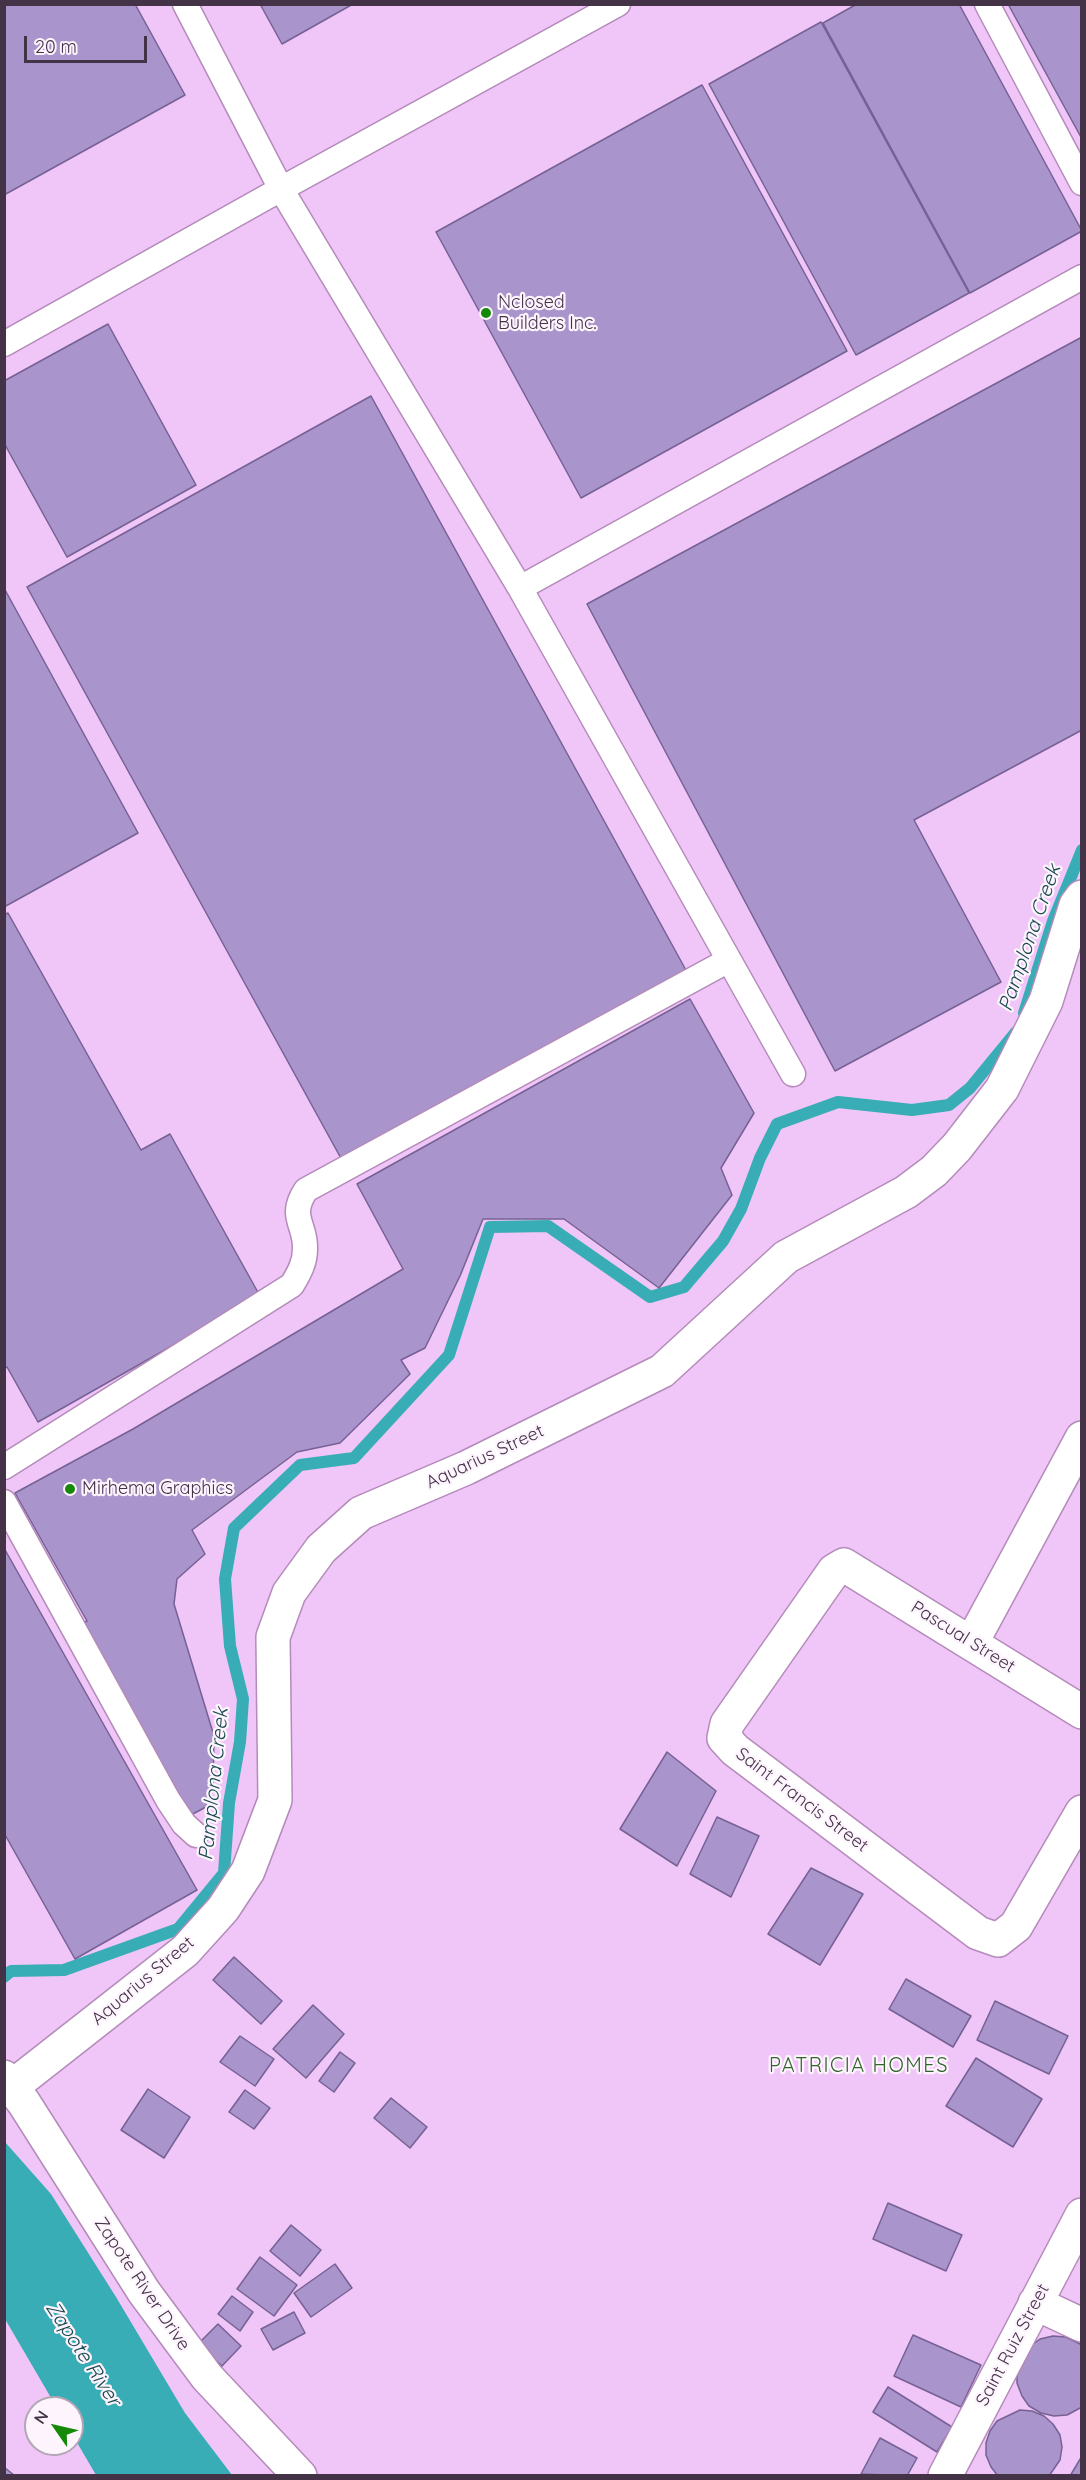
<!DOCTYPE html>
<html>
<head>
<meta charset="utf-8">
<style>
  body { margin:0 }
  #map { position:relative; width:1086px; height:2480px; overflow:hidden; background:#f0c5f7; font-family:Quicksand,sans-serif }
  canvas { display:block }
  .frame { position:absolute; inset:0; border:6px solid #443347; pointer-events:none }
  .north { position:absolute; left:24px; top:2396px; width:60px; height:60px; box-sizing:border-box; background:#fdf4fe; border:2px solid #b3a7b5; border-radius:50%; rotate:304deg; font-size:16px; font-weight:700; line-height:24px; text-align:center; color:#443347 }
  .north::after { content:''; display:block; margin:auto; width:21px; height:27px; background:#168909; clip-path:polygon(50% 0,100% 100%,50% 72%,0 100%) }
  .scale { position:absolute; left:24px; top:36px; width:123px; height:27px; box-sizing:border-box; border:3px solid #443347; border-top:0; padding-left:8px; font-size:18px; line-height:21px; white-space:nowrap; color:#443347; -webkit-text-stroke:4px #fdf4fe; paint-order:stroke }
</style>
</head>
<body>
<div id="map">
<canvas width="1086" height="2480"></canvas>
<div class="frame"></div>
<div class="north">N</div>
<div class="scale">20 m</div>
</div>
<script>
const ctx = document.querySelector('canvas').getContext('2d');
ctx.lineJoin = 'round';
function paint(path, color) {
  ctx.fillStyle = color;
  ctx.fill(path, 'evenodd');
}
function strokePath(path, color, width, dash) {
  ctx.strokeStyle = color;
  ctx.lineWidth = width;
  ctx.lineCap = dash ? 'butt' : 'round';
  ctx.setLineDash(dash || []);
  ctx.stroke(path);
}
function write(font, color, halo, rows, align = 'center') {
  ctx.font = font + ' Quicksand,sans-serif';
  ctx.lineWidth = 4.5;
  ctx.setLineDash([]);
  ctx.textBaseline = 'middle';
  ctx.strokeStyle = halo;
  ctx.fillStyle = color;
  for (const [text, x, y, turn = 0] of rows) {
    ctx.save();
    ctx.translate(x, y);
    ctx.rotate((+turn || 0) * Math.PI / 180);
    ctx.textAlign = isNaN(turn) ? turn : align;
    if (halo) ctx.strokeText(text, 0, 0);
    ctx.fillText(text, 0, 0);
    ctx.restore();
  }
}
const water = new Path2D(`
  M 5,2142 L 51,2194 L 116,2297 L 185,2413 L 232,2475 L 96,2475 L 72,2434 L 72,2408 L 57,2408 L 5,2319 Z`);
const stream = new Path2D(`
  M 1024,1013 L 1053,921 L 1082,850
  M 4,1977 L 11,1971 L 64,1970 L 178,1929 L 224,1873 L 229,1803 L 240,1742 L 243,1699 L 230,1646 L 225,1579 L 234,1528 L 300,1465 L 354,1458 L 449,1355 L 490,1227 L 548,1226 L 650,1297 L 684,1287 L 723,1241 L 741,1209 L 760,1158 L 777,1124 L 838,1102 L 912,1110 L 949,1105 L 970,1088 L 1016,1032`);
const building = new Path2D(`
  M 4,4 L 135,4 L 185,95 L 4,195 Z
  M 260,4 L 353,4 L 282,44 Z
  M 857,4 L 959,4 L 1082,231 L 970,293 L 823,23 Z
  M 1008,4 L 1082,4 L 1082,139 Z
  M 821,22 L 969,293 L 856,355 L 709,84 Z
  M 702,85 L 847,351 L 581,498 L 436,232 Z
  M 108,324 L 196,485 L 67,557 L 4,443 L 4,381 Z
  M 1082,337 L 1082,730 L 914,820 L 1001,982 L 835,1071 L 587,604 Z
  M 371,396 L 687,972 L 343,1162 L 27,587 Z
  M 4,588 L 138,833 L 4,907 Z
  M 8,913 L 141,1150 L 170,1134 L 260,1296 L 38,1422 L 7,1367 L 4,1369 L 4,915 Z
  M 690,999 L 754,1113 L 721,1168 L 732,1195 L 659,1288 L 564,1219 L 483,1219 L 460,1276 L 425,1348 L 401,1360 L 410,1374 L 340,1443 L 297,1452 L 192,1530 L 205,1554 L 177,1579 L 174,1604 L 214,1736 L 213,1787 L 206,1807 L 189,1816 L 82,1624 L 87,1621 L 15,1493 L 133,1429 L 403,1269 L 357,1184 Z
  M 4,1548 L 197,1890 L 75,1959 L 4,1833 Z
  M 667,1752 L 716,1791 L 677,1866 L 620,1829 Z
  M 717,1817 L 759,1836 L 731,1897 L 690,1874 Z
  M 811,1868 L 863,1894 L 820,1965 L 768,1934 Z
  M 234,1957 L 282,2001 L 261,2024 L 213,1980 Z
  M 906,1979 L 971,2016 L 953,2047 L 889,2009 Z
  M 995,2001 L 1068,2036 L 1049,2074 L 977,2040 Z
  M 313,2005 L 344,2034 L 306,2078 L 273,2049 Z
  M 240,2036 L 274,2059 L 255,2086 L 220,2062 Z
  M 340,2052 L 355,2063 L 334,2092 L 319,2081 Z
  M 976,2058 L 1042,2099 L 1013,2147 L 946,2106 Z
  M 148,2089 L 190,2117 L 164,2158 L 121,2130 Z
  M 245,2090 L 270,2108 L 254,2129 L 229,2112 Z
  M 391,2098 L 427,2127 L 410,2148 L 374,2118 Z
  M 888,2203 L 962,2235 L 946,2271 L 873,2239 Z
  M 291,2225 L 321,2250 L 300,2276 L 270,2251 Z
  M 260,2257 L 297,2285 L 274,2316 L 237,2289 Z
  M 335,2264 L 352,2288 L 311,2317 L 294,2293 Z
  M 232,2296 L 253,2312 L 240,2331 L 218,2314 Z
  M 294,2312 L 305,2333 L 273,2350 L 261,2329 Z
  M 218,2324 L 241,2346 L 222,2366 L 198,2344 Z
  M 913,2335 L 981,2365 L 961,2407 L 894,2376 Z
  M 1053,2336 L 1066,2337 L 1082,2345 L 1082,2407 L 1067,2415 L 1054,2416 L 1041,2413 L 1029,2406 L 1022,2396 L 1017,2383 L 1017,2370 L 1029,2347 L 1040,2339 Z
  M 888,2387 L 952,2427 L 937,2452 L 873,2412 Z
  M 1020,2410 L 1032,2411 L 1044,2416 L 1053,2424 L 1060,2435 L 1062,2447 L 1060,2460 L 1049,2476 L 998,2476 L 991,2467 L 986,2455 L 986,2443 L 990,2431 L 997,2421 Z
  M 880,2438 L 917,2458 L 907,2476 L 861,2474 Z
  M 1082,2456 L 1082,2476 L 1070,2476 Z
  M 4,2467 L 15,2476 L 4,2476 Z`);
const service = new Path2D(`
  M 185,4 L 281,189 L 520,588 L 793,1074
  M 987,4 L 1082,183
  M 4,344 L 281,189 L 618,4
  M 520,588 L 1082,277
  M 4,1467 L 292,1285 C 299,1273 305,1263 305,1249 C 306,1224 288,1217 306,1190 L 729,960
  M 4,1502 L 168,1800 L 184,1824 L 196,1835`);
const minor = new Path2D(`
  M 972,1642 L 1082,1438
  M 1082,1712 L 844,1565 L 834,1571 L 727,1724 L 724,1738 L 735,1750 L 978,1933 L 998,1940 L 1016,1926 L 1082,1812
  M 13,2086 L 185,1951 L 223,1909 L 248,1871 L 275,1800 L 273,1637 L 289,1593 L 321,1549 L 361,1513 L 466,1468 L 662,1371 L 786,1257 L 906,1192 L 934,1171 L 957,1147 L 1002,1089 L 1046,1001 L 1076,905 L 1082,897
  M 1035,2303 L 1082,2325
  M 945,2476 L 1082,2215`);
const secondary = new Path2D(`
  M 4,2077 L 24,2103 L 144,2292 L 207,2377 L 300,2476`);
const markers = [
  [486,313,6,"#168909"],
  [70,1489,6,"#168909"]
];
const poiNames = [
  ["Nclosed",498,303],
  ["Builders Inc.",498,324],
  ["Mirhema Graphics",82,1489]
];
const streetNames = [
  ["Aquarius Street",485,1457,-25],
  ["Pascual Street",963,1637,32],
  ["Saint Francis Street",802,1800,37],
  ["Aquarius Street",143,1981,-40],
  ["Zapote River Drive",142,2284,56],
  ["Saint Ruiz Street",1013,2345,-62]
];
const waterNames = [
  ["Pamplona Creek",1030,938,-71],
  ["Pamplona Creek",214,1784,-84],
  ["Zapote River",83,2354,57]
];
const neighbourhoodNames = [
  ["PATRICIA HOMES",859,2066]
];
paint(water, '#38adb5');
strokePath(stream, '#38adb5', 12);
paint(building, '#a994cb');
strokePath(building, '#766195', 1.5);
strokePath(service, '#b48bba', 27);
strokePath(minor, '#b48bba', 36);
strokePath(secondary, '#b48bba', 36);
strokePath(service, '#fff', 24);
strokePath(minor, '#fff', 33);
strokePath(secondary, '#fff', 33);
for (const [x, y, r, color] of markers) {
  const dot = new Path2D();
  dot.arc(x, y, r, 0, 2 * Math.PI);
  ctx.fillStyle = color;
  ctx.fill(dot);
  strokePath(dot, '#fdf4fe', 2);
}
write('18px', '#443347', '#fdf4fe', poiNames, 'left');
write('18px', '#443347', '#fdf4fe', streetNames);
write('italic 20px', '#184a4d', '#fdf4fe', waterNames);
ctx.letterSpacing = '1.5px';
write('20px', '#32642d', '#fdf4fe', neighbourhoodNames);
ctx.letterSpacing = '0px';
</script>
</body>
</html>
